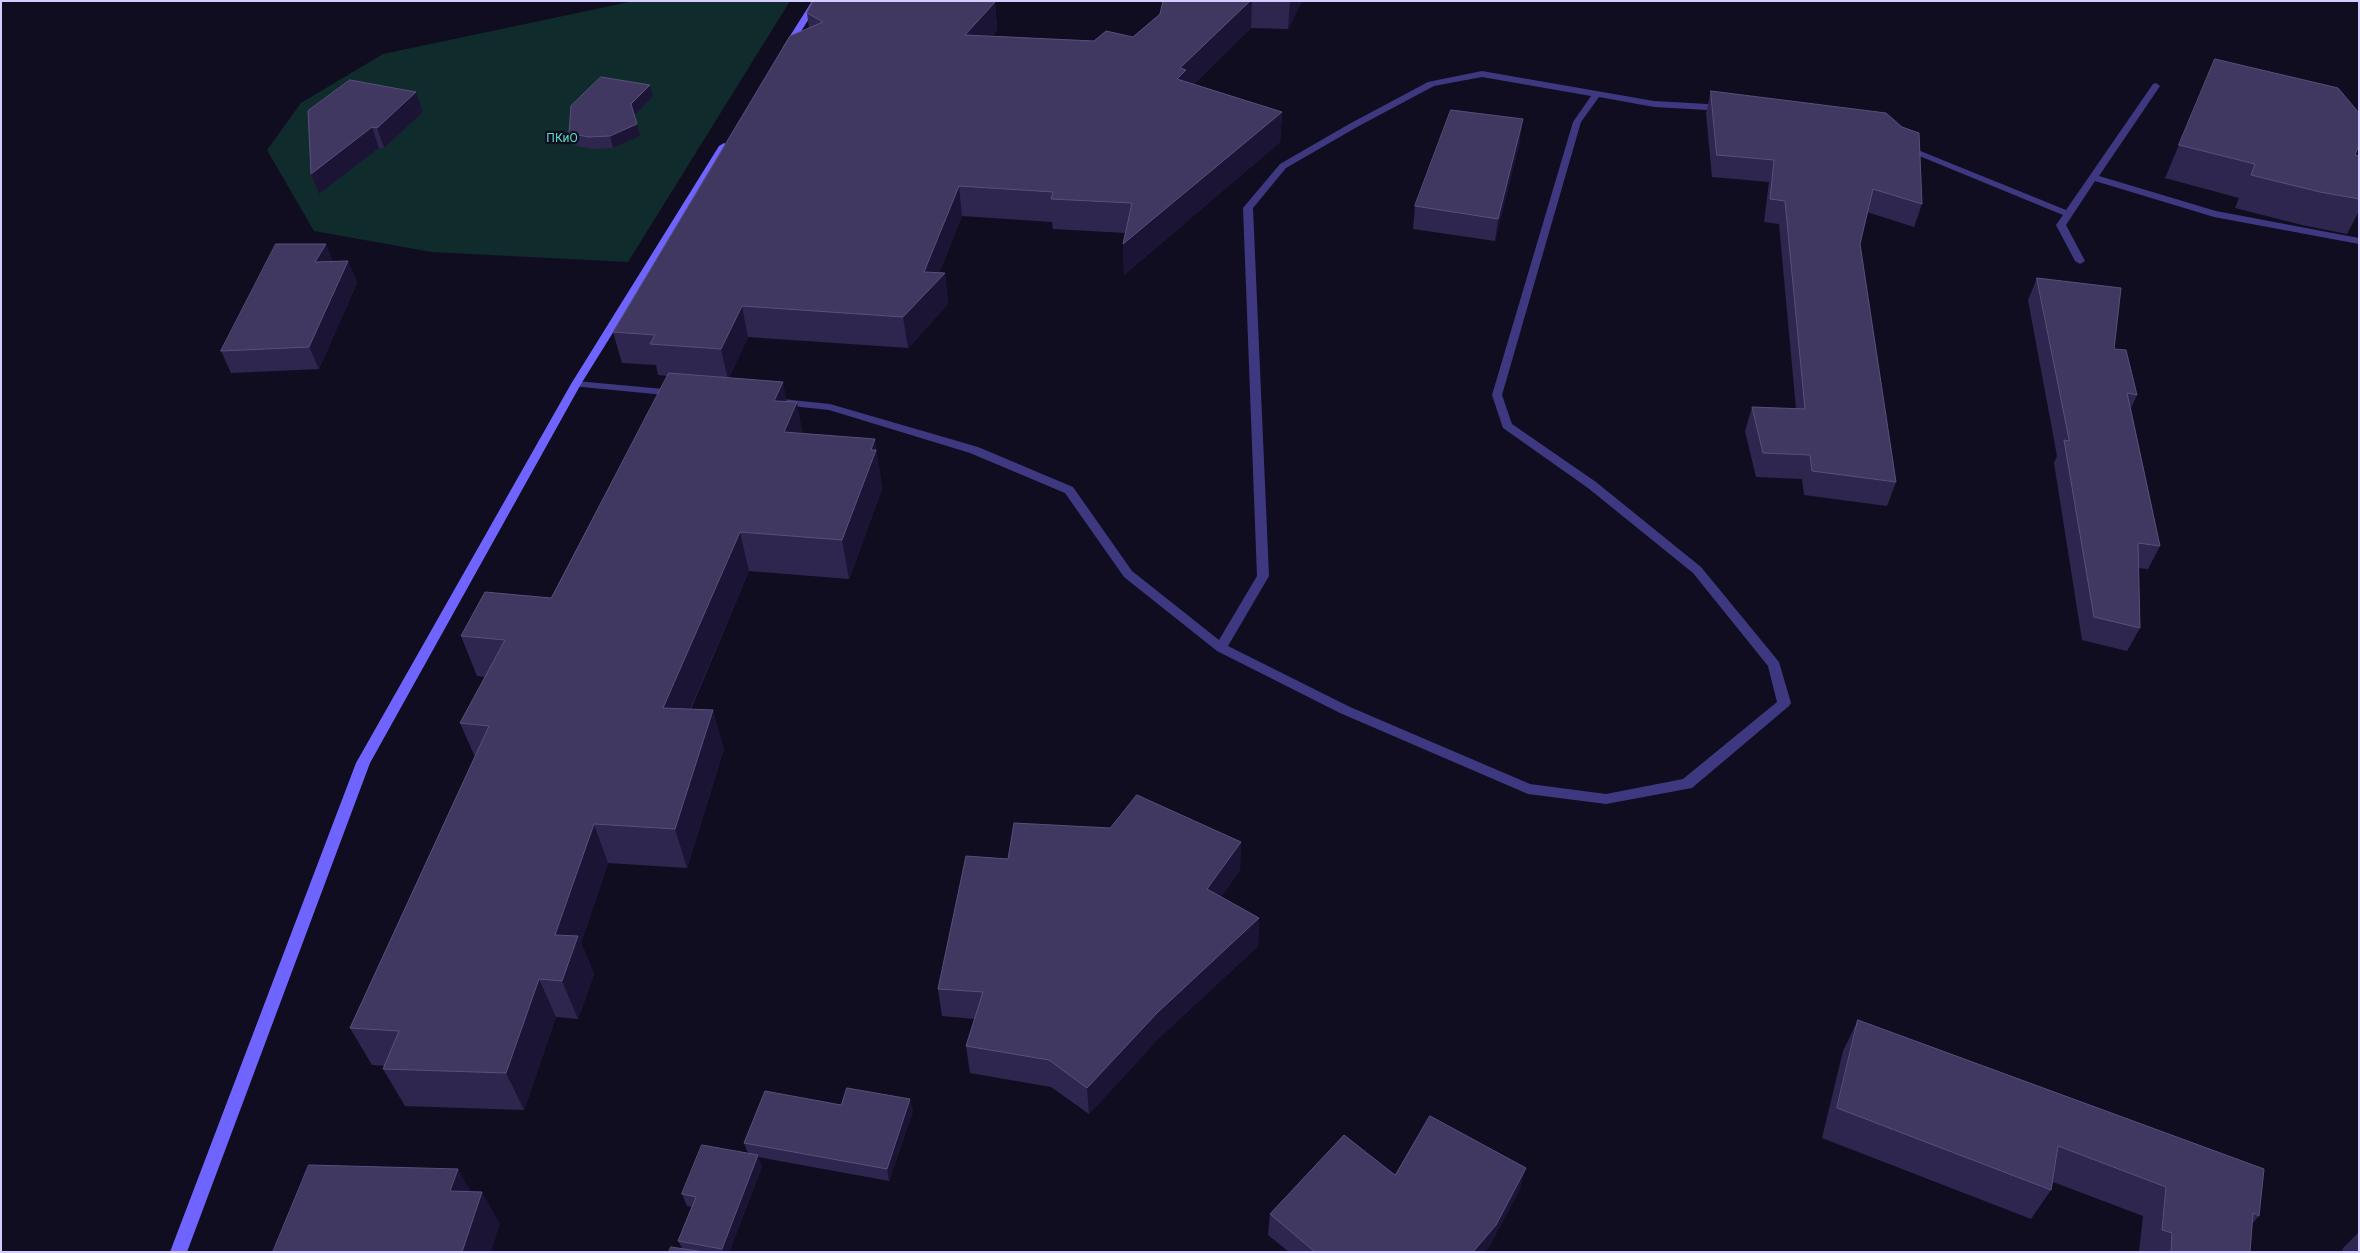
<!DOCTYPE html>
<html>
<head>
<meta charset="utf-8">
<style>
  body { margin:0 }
  #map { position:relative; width:2360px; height:1253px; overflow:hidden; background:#110d21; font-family:Roboto,sans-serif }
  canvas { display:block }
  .frame { position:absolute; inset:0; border:2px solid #d5cdff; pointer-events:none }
</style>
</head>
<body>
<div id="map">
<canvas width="2360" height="1253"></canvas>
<div class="frame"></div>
</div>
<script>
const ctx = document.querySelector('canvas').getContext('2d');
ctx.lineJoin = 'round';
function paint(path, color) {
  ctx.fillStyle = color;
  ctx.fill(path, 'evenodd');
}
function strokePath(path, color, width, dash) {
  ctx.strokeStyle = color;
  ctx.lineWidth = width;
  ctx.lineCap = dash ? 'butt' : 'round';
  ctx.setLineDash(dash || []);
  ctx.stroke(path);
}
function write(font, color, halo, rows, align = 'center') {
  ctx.font = font + ' Roboto,sans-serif';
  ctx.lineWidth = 4.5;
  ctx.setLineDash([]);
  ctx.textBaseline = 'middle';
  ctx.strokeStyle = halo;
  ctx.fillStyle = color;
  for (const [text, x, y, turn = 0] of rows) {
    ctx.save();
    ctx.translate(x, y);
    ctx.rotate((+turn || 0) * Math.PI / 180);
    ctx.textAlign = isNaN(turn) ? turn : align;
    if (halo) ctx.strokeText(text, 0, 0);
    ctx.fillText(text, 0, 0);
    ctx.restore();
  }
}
const green = new Path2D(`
  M 634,1 L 790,1 L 628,262 L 432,252 L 314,231 L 267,150 L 301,103 L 383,54 Z`);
const street = new Path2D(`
  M 1482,71 L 1654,101 L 1725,105 L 1729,108 L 1725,111 L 1654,107 L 1599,97 L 1581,122 L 1502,395 L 1512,424 L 1596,482 L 1701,567 L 1779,662 L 1791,703 L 1789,706 L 1692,788 L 1606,804 L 1528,794 L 1340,713 L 1217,651 L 1124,577 L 1065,493 L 970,453 L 829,410 L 782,405 L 777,402 L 782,399 L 830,404 L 978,447 L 1073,487 L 1132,571 L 1219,640 L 1257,576 L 1243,208 L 1280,164 L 1351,123 L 1428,82 ZM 1482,77 L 1591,96 L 1573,122 L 1492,395 L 1503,428 L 1588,488 L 1693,573 L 1768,666 L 1777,702 L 1683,779 L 1606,794 L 1530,784 L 1350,707 L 1228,646 L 1269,576 L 1253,208 L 1286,168 L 1357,127 L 1434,86 Z
  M 2156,83 L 2160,86 L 2099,176 L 2216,211 L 2359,238 L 2359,244 L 2214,217 L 2095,181 L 2066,225 L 2085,261 L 2080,264 L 2075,261 L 2056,225 L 2063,215 L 1900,148 L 1905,145 L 1908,146 L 2066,210 L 2153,84 Z
  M 576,381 L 675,390 L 680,393 L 675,396 L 572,386 L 571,384 Z`);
const secondary = new Path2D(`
  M 812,1 L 820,1 L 790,49 L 784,49 L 783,47 Z
  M 724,143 L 729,146 L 581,384 L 370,763 L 187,1252 L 170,1252 L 356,763 L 571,384 L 719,146 Z`);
const wall = new Path2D(`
  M 1163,1 L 1302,1 L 1288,29 L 1251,28 L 1194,84 L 1282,112 L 1280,142 L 1124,275 L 1123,244 L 1126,233 L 1053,229 L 1052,222 L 962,216 L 939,273 L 945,273 L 948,304 L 908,348 L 748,337 L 729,378 L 787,402 L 803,433 L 881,478 L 881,480 L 882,489 L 849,579 L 749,571 L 691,709 L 724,749 L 687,868 L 608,863 L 581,943 L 594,974 L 578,1019 L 556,1017 L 524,1110 L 405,1106 L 383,1069 L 385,1066 L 372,1065 L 350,1028 L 475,757 L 460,723 L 485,677 L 477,676 L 461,636 L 551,598 L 668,376 L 658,375 L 656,365 L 622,363 L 613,332 L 809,28 L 807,13 L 995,2 L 997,30 L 992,36 L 1094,41 L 1133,37 L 1160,14 Z
  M 2215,59 L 2355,155 L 2359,156 L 2359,211 L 2347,234 L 2302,225 L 2235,208 L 2239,198 L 2165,178 Z
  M 650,85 L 653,96 L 634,116 L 640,136 L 613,148 L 592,149 L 572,145 L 569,133 Z
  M 1711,91 L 1922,204 L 1914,227 L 1867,212 L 1860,244 L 1896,482 L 1887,506 L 1804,495 L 1802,479 L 1756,477 L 1745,431 L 1752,407 L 1796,409 L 1779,224 L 1764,222 L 1769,182 L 1712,177 L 1706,113 Z
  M 416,92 L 423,112 L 384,148 L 379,148 L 319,194 L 311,174 Z
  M 1520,141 L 1495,241 L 1413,229 L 1415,206 Z
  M 333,261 L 348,261 L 357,283 L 319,369 L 231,373 L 221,351 Z
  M 2037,278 L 2114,349 L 2137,395 L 2131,408 L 2160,546 L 2148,569 L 2138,568 L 2140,628 L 2127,651 L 2082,640 L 2054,463 L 2057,456 L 2028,300 Z
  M 1241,842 L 1240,870 L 1221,897 L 1259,918 L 1258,946 L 1157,1040 L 1089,1114 L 1051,1087 L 970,1073 L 966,1046 L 975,1019 L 942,1016 L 938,989 L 1008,859 Z
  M 1858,1020 L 2259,1216 L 2252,1224 L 2250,1252 L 2139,1252 L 2143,1216 L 2053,1182 L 2051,1190 L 2031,1219 L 1822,1138 L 1843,1051 Z
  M 841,1105 L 913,1111 L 889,1181 L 758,1157 L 762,1167 L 729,1252 L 669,1252 L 682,1248 L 678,1241 L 692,1207 L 687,1206 L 682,1194 L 748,1153 L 744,1143 Z
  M 1395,1175 L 1520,1189 L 1490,1245 L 1485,1252 L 1289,1252 L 1268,1235 L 1270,1214 Z
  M 2359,1232 L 2359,1252 L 2342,1252 L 2343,1248 Z`);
const shadedWall = new Path2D(`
  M 1250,1 L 1252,1 L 1251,28 L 1186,92 L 1177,79 L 1180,68 Z
  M 1290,1 L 1302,1 L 1288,29 Z
  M 995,2 L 997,30 L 968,63 L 965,35 Z
  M 650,85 L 653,96 L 634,116 L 631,104 Z
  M 416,92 L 423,112 L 384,148 L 377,128 Z
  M 1282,112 L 1280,142 L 1124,275 L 1123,244 Z
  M 1523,119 L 1520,141 L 1495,241 L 1498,219 Z
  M 637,124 L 640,136 L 613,148 L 610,136 Z
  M 372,127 L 379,148 L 319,194 L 311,174 Z
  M 959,186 L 962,216 L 935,284 L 945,273 L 948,304 L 908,348 L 903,317 L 924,272 Z
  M 326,244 L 335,266 L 315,262 Z
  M 348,261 L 357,283 L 319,369 L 309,347 Z
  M 742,306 L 748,337 L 728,380 L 721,349 Z
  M 783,382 L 790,419 L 797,402 L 804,441 L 792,471 L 774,401 Z
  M 875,439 L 881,478 L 881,480 L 882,489 L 849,579 L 842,540 Z
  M 740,532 L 749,571 L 674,747 L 663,708 Z
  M 713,710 L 724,749 L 687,868 L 675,829 Z
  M 594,824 L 608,863 L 581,943 L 594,974 L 578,1019 L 562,981 L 555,935 Z
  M 1241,842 L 1240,870 L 1207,917 L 1207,889 Z
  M 1259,918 L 1258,946 L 1157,1040 L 1089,1114 L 1087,1088 L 1157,1013 Z
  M 539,979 L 556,1017 L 524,1110 L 506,1073 Z
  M 910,1099 L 913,1111 L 889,1181 L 887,1169 Z
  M 758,1155 L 762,1167 L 729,1252 L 723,1252 L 722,1249 Z
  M 1526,1168 L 1520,1189 L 1490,1245 L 1485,1252 L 1473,1252 Z
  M 458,1169 L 476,1201 L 450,1191 Z
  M 482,1192 L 500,1224 L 491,1252 L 462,1252 Z`);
const building = new Path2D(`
  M 813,1 L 993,1 L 995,2 L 965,35 L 1094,41 L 1106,31 L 1133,37 L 1160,14 L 1163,1 L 1250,1 L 1180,68 L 1186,70 L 1177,79 L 1282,112 L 1123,244 L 1132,203 L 1051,199 L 1053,192 L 959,186 L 924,272 L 945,273 L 903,317 L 742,306 L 721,349 L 650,344 L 655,335 L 613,332 L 790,36 L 823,22 L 807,13 Z
  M 2215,59 L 2338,88 L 2359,113 L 2359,145 L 2355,155 L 2359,156 L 2359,199 L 2320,192 L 2251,175 L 2255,164 L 2179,145 Z
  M 601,77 L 650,85 L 631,104 L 637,124 L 610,136 L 588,137 L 569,133 L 571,106 Z
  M 350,80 L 416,92 L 377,128 L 372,127 L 311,174 L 308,111 Z
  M 1711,91 L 1886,113 L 1902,127 L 1919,133 L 1922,204 L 1873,189 L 1860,244 L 1896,482 L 1812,471 L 1810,455 L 1763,453 L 1752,407 L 1805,409 L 1785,201 L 1770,199 L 1774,160 L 1717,155 Z
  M 1451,110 L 1523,119 L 1498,219 L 1415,206 Z
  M 276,244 L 326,244 L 315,262 L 348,261 L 309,347 L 221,351 Z
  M 2037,278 L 2121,288 L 2114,349 L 2126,350 L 2137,395 L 2127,393 L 2160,546 L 2138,543 L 2140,628 L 2094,617 L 2064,440 L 2069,441 Z
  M 669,373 L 783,382 L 774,401 L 797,402 L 784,432 L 875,439 L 871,450 L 876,450 L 842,540 L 740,532 L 663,708 L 713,710 L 675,829 L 594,824 L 555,935 L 578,936 L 562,981 L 539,979 L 506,1073 L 383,1069 L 399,1031 L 350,1028 L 489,726 L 460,723 L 505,640 L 461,636 L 485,592 L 551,598 Z
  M 1137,795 L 1241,842 L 1207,889 L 1259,918 L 1157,1013 L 1087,1088 L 1049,1060 L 966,1046 L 983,992 L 938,989 L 966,856 L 1008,859 L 1014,823 L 1110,828 Z
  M 1858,1020 L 2264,1169 L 2259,1216 L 2253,1213 L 2250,1252 L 2171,1252 L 2172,1233 L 2162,1230 L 2166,1187 L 2058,1146 L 2051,1190 L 1837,1108 Z
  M 847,1088 L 910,1099 L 887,1169 L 744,1143 L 765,1091 L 841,1105 Z
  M 1430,1116 L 1526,1168 L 1496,1225 L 1473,1252 L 1315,1252 L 1270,1214 L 1344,1135 L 1395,1175 Z
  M 702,1145 L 758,1155 L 722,1249 L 678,1241 L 696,1197 L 682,1194 Z
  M 309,1165 L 458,1169 L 450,1191 L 482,1192 L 462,1252 L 273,1252 Z
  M 671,1247 L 704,1252 L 669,1252 Z`);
const farParknames = [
  ["ПКиО",562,139]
];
paint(green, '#102b2b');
paint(street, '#3e3880');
paint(secondary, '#6f64ff');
paint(wall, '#2f264f');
paint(shadedWall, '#1c1435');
paint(building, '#413862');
strokePath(building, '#584f7b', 1);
write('12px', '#59dfc4', '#110d21', farParknames);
</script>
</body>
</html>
